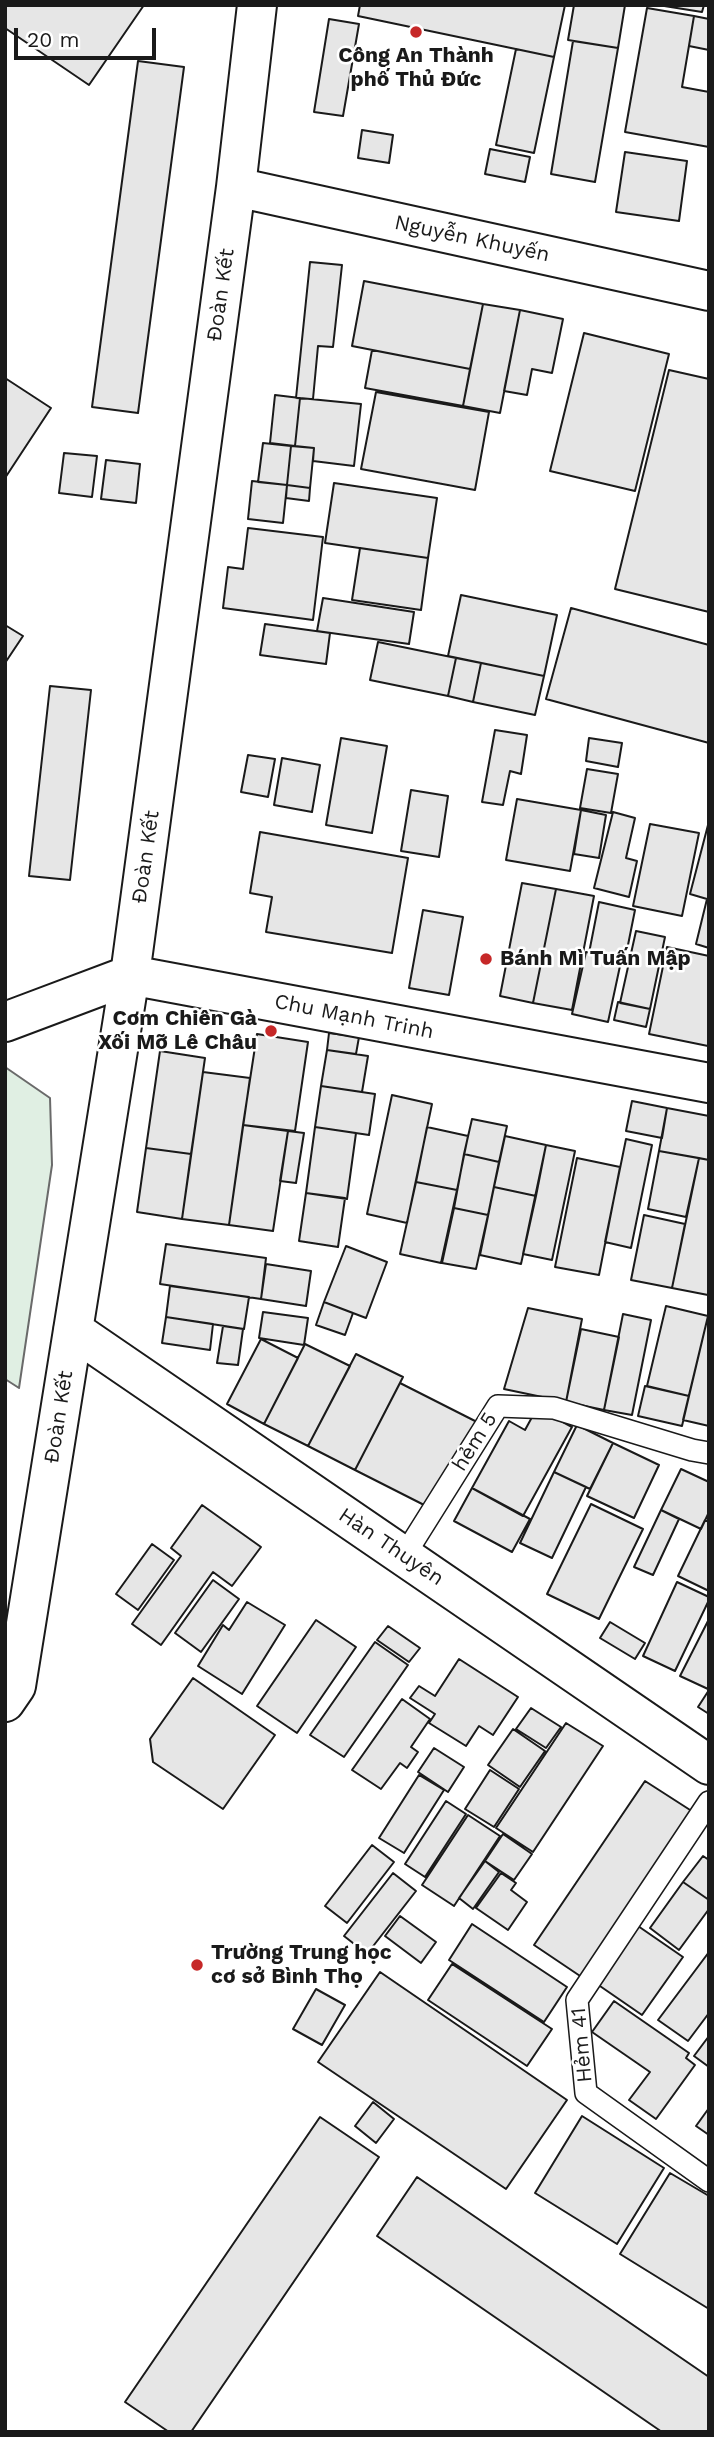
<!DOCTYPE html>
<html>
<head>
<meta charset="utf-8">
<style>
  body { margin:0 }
  #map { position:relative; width:714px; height:2437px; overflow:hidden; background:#fff; font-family:"Work Sans",sans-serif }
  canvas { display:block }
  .frame { position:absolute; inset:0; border:7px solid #1a1a1a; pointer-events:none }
  .scale { position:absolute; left:14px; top:28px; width:142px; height:32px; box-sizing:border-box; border:4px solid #1a1a1a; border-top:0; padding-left:9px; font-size:21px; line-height:24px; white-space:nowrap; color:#1a1a1a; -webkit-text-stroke:5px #fff; paint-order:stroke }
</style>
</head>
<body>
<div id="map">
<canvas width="714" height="2437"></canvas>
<div class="frame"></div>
<div class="scale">20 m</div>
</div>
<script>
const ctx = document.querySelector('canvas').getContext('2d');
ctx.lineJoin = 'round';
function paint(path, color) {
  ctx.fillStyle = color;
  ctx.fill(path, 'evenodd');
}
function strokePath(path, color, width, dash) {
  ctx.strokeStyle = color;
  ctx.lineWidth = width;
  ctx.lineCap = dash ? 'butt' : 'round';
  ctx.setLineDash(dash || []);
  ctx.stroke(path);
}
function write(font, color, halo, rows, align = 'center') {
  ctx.font = font + ' "Work Sans",sans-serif';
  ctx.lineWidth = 5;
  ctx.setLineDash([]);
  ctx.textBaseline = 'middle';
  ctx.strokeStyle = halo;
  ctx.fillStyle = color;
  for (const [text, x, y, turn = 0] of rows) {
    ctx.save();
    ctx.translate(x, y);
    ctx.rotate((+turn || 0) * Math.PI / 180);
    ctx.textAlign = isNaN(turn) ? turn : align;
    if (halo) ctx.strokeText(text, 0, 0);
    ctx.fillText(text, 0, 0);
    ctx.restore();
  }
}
const green = new Path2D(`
  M 5,1067 L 50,1098 L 52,1165 L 19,1388 L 5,1379 Z`);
const building = new Path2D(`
  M 5,5 L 144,5 L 89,85 L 5,28 Z
  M 360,5 L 565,5 L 554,57 L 358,16 Z
  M 574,5 L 625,5 L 618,48 L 568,40 Z
  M 658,5 L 704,5 L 702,12 Z
  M 647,8 L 694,16 L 682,87 L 709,92 L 709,147 L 625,132 Z
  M 694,16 L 709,19 L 709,50 L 689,46 Z
  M 329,19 L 359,24 L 343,116 L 314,112 Z
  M 573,41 L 618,48 L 595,182 L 551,174 Z
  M 516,49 L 554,57 L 534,153 L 496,145 Z
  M 138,61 L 184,67 L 138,413 L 92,407 Z
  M 362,130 L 393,135 L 389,163 L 358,158 Z
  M 490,149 L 530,157 L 525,182 L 485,174 Z
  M 625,152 L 687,161 L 679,221 L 616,212 Z
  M 310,262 L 342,265 L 333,347 L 318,346 L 313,399 L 296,398 Z
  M 364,281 L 483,304 L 470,369 L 352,346 Z
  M 483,304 L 520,310 L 500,413 L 463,406 Z
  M 520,310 L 563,319 L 552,373 L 532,369 L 527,395 L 504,391 Z
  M 584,333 L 669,354 L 635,491 L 550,471 Z
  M 372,350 L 470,369 L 463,406 L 365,388 Z
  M 669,370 L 709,379 L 709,612 L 615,589 Z
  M 5,378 L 51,408 L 5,478 Z
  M 376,392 L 489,412 L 475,490 L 361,469 Z
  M 275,395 L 300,398 L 295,446 L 270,443 Z
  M 300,398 L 361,404 L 354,466 L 313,461 L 314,448 L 295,446 Z
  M 263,443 L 291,446 L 287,485 L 258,482 Z
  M 291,446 L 314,448 L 310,488 L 287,485 Z
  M 64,453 L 97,456 L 92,497 L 59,493 Z
  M 106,460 L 140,464 L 136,503 L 101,499 Z
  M 252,481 L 287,485 L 283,523 L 248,519 Z
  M 334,483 L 437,498 L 428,558 L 325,543 Z
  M 287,485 L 310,488 L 309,501 L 286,498 Z
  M 248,528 L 323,537 L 313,620 L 223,608 L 228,567 L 243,569 Z
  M 360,548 L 428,558 L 421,610 L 352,600 Z
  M 461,595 L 557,615 L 544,676 L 448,656 Z
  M 323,598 L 414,612 L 409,644 L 317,631 Z
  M 571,608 L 709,645 L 709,743 L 546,699 Z
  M 265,624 L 330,633 L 326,664 L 260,655 Z
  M 5,625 L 23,636 L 5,663 Z
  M 378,642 L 456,658 L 448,696 L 370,680 Z
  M 456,658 L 481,663 L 473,702 L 448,696 Z
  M 481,663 L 544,676 L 535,715 L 473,702 Z
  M 50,686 L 91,690 L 70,880 L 29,876 Z
  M 495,730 L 527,735 L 521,774 L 510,771 L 503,805 L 482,802 Z
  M 341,738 L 387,746 L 372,833 L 326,825 Z
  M 589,738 L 622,743 L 618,767 L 586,761 Z
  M 248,755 L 275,759 L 268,797 L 241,792 Z
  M 282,758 L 320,765 L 312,812 L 274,805 Z
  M 587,769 L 618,774 L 611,813 L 580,808 Z
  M 411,790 L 448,796 L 439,857 L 401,851 Z
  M 517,799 L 581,810 L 570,871 L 506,860 Z
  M 581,810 L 606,815 L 599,858 L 574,854 Z
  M 613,812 L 635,818 L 626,858 L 637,861 L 629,897 L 594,888 Z
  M 650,824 L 699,833 L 682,916 L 633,906 Z
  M 708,825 L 709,825 L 709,948 L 696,944 L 707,899 L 690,894 Z
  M 260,832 L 408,858 L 392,953 L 266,932 L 272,897 L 250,893 Z
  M 522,883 L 556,889 L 533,1003 L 500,996 Z
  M 556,889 L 594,896 L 572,1010 L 533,1003 Z
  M 599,902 L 635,910 L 625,960 L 589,953 Z
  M 423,910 L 463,917 L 449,995 L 409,988 Z
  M 636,931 L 665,937 L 650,1009 L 620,1003 Z
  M 667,947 L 709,956 L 708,1046 L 649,1034 Z
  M 586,952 L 610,957 L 610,963 L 620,966 L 608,1022 L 572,1014 Z
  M 618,1002 L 650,1009 L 646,1027 L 614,1020 Z
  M 329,1033 L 359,1037 L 356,1054 L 327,1050 Z
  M 257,1034 L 308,1042 L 295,1131 L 243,1125 Z
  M 327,1050 L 368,1056 L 362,1092 L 321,1086 Z
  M 160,1051 L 205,1058 L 191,1154 L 146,1148 Z
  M 203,1072 L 250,1078 L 229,1225 L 182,1219 Z
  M 321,1086 L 375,1094 L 369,1135 L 315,1127 Z
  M 392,1095 L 432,1104 L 407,1223 L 367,1214 Z
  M 632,1101 L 667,1108 L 662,1138 L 626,1131 Z
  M 667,1108 L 709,1116 L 709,1160 L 659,1151 Z
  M 472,1119 L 507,1126 L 499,1162 L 464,1154 Z
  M 243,1125 L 288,1131 L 273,1231 L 229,1225 Z
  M 315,1127 L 356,1133 L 347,1199 L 306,1193 Z
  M 427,1127 L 468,1136 L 457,1190 L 416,1182 Z
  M 288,1131 L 304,1133 L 296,1183 L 280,1181 Z
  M 505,1136 L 546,1145 L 536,1196 L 494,1187 Z
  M 626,1139 L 652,1145 L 631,1248 L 605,1242 Z
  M 546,1145 L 575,1151 L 552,1260 L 523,1254 Z
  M 146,1148 L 191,1154 L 182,1219 L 137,1212 Z
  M 659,1151 L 699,1158 L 686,1217 L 648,1209 Z
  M 464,1154 L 499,1162 L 488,1215 L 454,1208 Z
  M 577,1158 L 620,1167 L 599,1275 L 555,1267 Z
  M 699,1158 L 709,1160 L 708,1295 L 672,1288 Z
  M 416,1182 L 457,1190 L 441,1263 L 400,1254 Z
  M 494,1187 L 536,1196 L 521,1264 L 480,1255 Z
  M 306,1193 L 345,1198 L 338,1247 L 299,1241 Z
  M 454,1208 L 488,1215 L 476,1269 L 442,1263 Z
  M 644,1215 L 685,1224 L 672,1288 L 631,1280 Z
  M 166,1244 L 266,1258 L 261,1299 L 160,1284 Z
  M 346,1246 L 387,1262 L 366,1318 L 324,1302 Z
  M 266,1264 L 311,1271 L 306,1306 L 261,1299 Z
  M 170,1286 L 249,1297 L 244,1329 L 166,1317 Z
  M 324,1302 L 353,1313 L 345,1335 L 316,1325 Z
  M 666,1306 L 708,1316 L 689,1396 L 647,1386 Z
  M 528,1308 L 582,1319 L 566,1402 L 504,1389 Z
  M 263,1312 L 308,1318 L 304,1345 L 259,1338 Z
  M 623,1314 L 651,1320 L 632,1415 L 604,1410 Z
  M 708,1316 L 709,1316 L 709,1426 L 683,1420 Z
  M 166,1317 L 213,1324 L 210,1350 L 162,1343 Z
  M 223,1326 L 243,1329 L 238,1365 L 217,1363 Z
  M 581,1329 L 619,1337 L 604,1410 L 566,1402 Z
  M 261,1339 L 298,1358 L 264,1424 L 227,1404 Z
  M 305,1344 L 350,1366 L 308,1446 L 264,1424 Z
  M 356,1354 L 403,1377 L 355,1470 L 308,1446 Z
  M 400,1383 L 477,1422 L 432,1509 L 355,1470 Z
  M 645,1386 L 689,1396 L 682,1426 L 638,1416 Z
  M 537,1408 L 572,1427 L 523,1516 L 472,1488 L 509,1421 L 525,1430 Z
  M 577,1425 L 613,1443 L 590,1489 L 554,1472 Z
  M 613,1443 L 659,1465 L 634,1518 L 587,1496 Z
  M 681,1469 L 709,1482 L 709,1512 L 701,1529 L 661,1510 Z
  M 554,1472 L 586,1487 L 552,1558 L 520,1543 Z
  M 472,1488 L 530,1519 L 512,1552 L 454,1521 Z
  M 591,1504 L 643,1529 L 599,1619 L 547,1594 Z
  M 202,1505 L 261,1547 L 232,1586 L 213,1572 L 161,1645 L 132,1624 L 181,1556 L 171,1548 Z
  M 661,1510 L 679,1519 L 653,1575 L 634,1567 Z
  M 705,1520 L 709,1522 L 709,1591 L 678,1576 Z
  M 152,1544 L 174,1560 L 138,1610 L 116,1594 Z
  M 213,1580 L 239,1599 L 201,1652 L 175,1633 Z
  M 677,1582 L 709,1597 L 709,1600 L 675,1671 L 643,1656 Z
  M 247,1602 L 285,1625 L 242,1694 L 198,1666 L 223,1625 L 229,1630 Z
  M 709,1619 L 709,1687 L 708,1689 L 680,1676 Z
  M 316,1620 L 356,1647 L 297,1733 L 257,1706 Z
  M 610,1622 L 645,1643 L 635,1659 L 600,1638 Z
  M 388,1626 L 420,1648 L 409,1662 L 377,1640 Z
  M 375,1642 L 408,1665 L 344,1757 L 310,1735 Z
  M 459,1659 L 518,1697 L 493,1735 L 479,1726 L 466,1746 L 429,1723 L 435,1714 L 410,1698 L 419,1686 L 435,1696 Z
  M 193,1678 L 275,1735 L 223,1809 L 153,1762 L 150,1739 Z
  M 709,1690 L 709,1714 L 698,1707 Z
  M 402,1699 L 430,1719 L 411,1747 L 418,1752 L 407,1768 L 400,1763 L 381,1789 L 352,1770 Z
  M 531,1708 L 561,1727 L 546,1748 L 516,1729 Z
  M 566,1723 L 603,1746 L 533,1852 L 496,1828 Z
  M 513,1729 L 545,1751 L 520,1787 L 488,1765 Z
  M 434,1748 L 464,1767 L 448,1792 L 418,1772 Z
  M 490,1770 L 519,1789 L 494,1827 L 465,1809 Z
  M 419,1775 L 444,1790 L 404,1853 L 379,1838 Z
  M 645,1781 L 701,1817 L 589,1982 L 534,1945 Z
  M 446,1801 L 466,1814 L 425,1877 L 405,1864 Z
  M 468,1815 L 500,1836 L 454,1906 L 422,1885 Z
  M 503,1834 L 532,1854 L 514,1880 L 485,1861 Z
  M 372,1845 L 394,1862 L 347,1923 L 325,1906 Z
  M 703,1856 L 709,1860 L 709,1900 L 683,1882 Z
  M 485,1861 L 499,1872 L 473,1909 L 459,1898 Z
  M 393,1873 L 416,1891 L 367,1954 L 344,1936 Z
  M 501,1873 L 516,1883 L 511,1890 L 527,1902 L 508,1930 L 476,1908 Z
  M 683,1882 L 709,1900 L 709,1909 L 679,1950 L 650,1928 Z
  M 400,1916 L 436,1942 L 421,1963 L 385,1936 Z
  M 472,1924 L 567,1987 L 544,2022 L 449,1960 Z
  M 638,1926 L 683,1957 L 642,2015 L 597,1984 Z
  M 709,1952 L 709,2013 L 688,2041 L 658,2020 Z
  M 452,1964 L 552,2029 L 527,2066 L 428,2000 Z
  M 380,1972 L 567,2100 L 506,2189 L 318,2062 Z
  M 316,1989 L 345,2005 L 322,2045 L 293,2029 Z
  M 614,2001 L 689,2053 L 686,2058 L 695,2065 L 656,2119 L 629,2100 L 650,2072 L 592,2032 Z
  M 709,2036 L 709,2067 L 694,2056 Z
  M 373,2102 L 394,2119 L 376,2143 L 355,2126 Z
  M 709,2108 L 709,2135 L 696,2126 Z
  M 582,2116 L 664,2168 L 617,2244 L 535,2193 Z
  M 320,2117 L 379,2157 L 191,2432 L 169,2432 L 125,2402 Z
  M 670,2173 L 709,2196 L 709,2309 L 620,2254 Z
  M 417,2177 L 709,2377 L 709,2432 L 662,2432 L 377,2236 Z`);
const lane = new Path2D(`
  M 404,1556 L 498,1406 L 554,1408 L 692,1450 L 709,1453
  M 709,1802 L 577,2000 L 586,2093 L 709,2181`);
const street = new Path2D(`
  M 236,187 L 709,291
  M 5,1022 L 130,975 L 709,1083
  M 73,1330 L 709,1765
  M 5,1702 L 16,1686 L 130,975 L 236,187 L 257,5`);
const markers = [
  [416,32,7,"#c62828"],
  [486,959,7,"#c62828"],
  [271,1031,7,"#c62828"],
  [197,1965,7,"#c62828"]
];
const poiNames = [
  ["Công An Thành",416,56,"center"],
  ["phố Thủ Đức",416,80,"center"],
  ["Bánh Mì Tuấn Mập",500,959],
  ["Cơm Chiên Gà",257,1019,"right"],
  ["Xối Mỡ Lê Châu",257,1043,"right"],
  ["Trường Trung học",211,1953],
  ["cơ sở Bình Thọ",211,1977]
];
const streetNames = [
  ["Nguyễn Khuyến",472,239,12],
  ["Đoàn Kết",221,295,-82],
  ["Đoàn Kết",146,857,-82],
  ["Chu Mạnh Trinh",354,1017,11],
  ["Đoàn Kết",59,1417,-81],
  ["hẻm 5",475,1442,-58],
  ["Hàn Thuyên",391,1547,34],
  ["Hẻm 41",582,2045,-95]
];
paint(green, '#e0efe3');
strokePath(green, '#6a6a6a', 2);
paint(building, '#e6e6e6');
strokePath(building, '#1a1a1a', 2);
strokePath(lane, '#1a1a1a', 24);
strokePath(street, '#1a1a1a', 42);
strokePath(lane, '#fff', 21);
strokePath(street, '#fff', 38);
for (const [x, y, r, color] of markers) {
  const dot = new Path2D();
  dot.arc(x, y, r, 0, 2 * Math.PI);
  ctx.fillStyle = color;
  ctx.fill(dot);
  strokePath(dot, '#fff', 2.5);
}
write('bold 21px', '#1a1a1a', '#fff', poiNames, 'left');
write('21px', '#1a1a1a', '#fff', streetNames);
</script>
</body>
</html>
